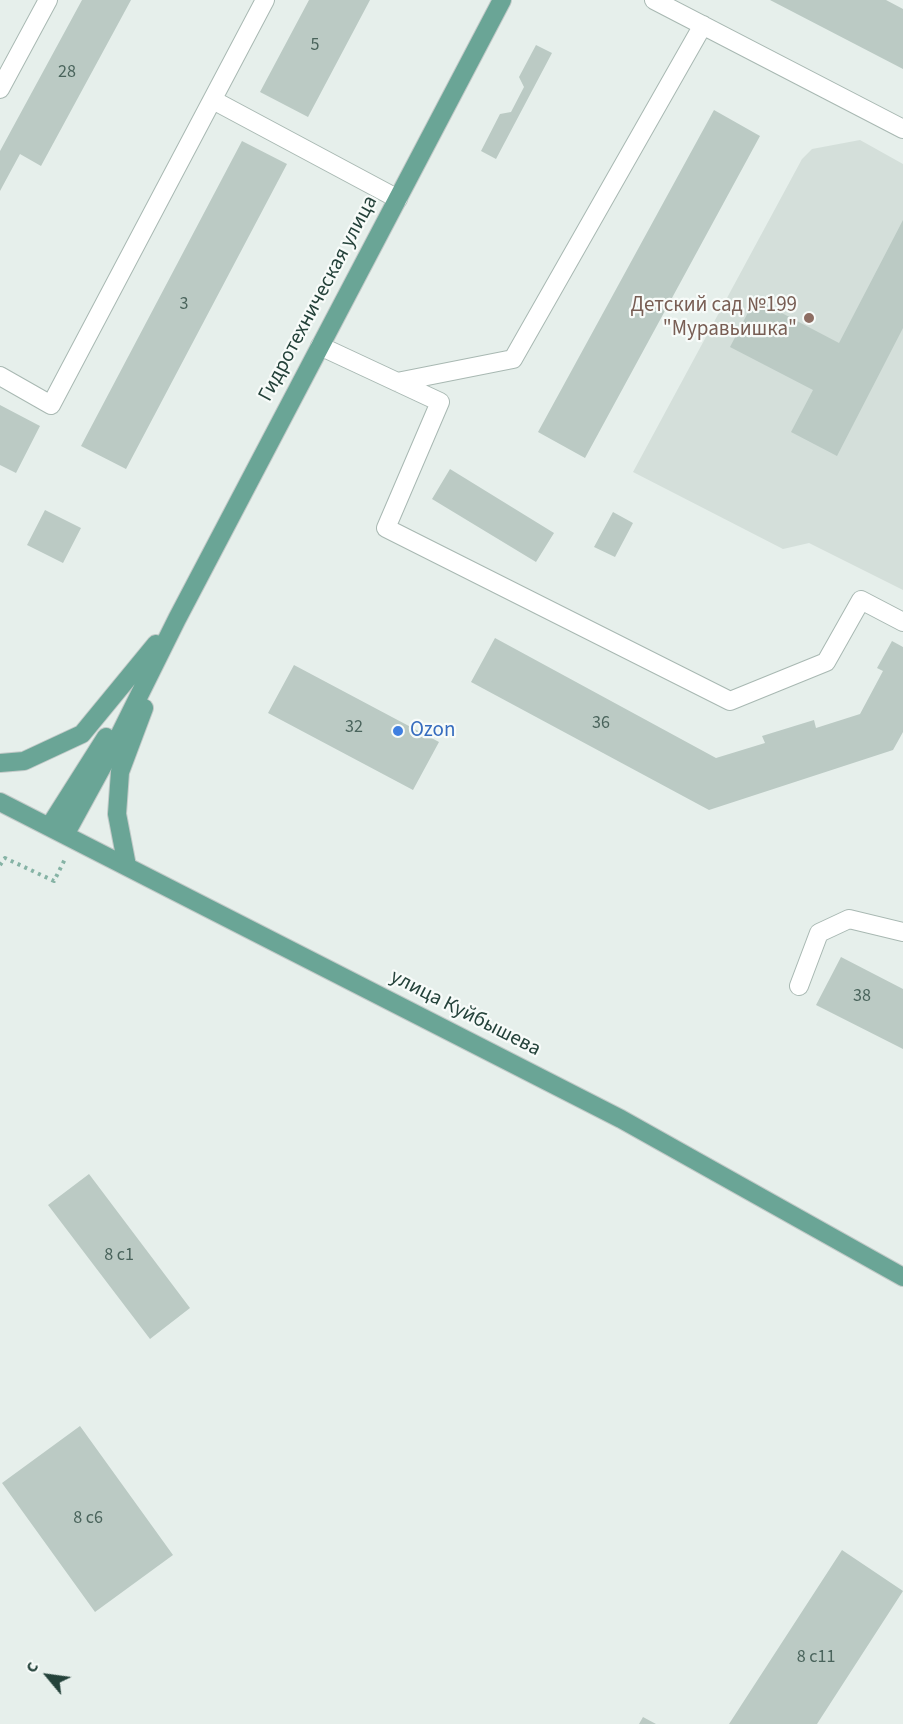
<!DOCTYPE html>
<html>
<head>
<meta charset="utf-8">
<style>
  body { margin:0 }
  #map { position:relative; width:903px; height:1724px; overflow:hidden; background:#e6efeb; font-family:"Source Sans 3",sans-serif }
  canvas { display:block }
  .north { position:absolute; left:18px; top:1646px; width:60px; height:60px; -webkit-text-stroke:4px #f7fbf9; paint-order:stroke; rotate:299deg; font-size:16px; font-weight:700; line-height:24px; text-align:center; color:#24423a }
  .north::after { content:''; display:block; margin:auto; width:21px; height:27px; background:#24423a; clip-path:polygon(50% 0,100% 100%,50% 72%,0 100%) }
</style>
</head>
<body>
<div id="map">
<canvas width="903" height="1724"></canvas>
<div class="north">С</div>
</div>
<script>
const ctx = document.querySelector('canvas').getContext('2d');
ctx.lineJoin = 'round';
function paint(path, color) {
  ctx.fillStyle = color;
  ctx.fill(path, 'evenodd');
}
function strokePath(path, color, width, dash) {
  ctx.strokeStyle = color;
  ctx.lineWidth = width;
  ctx.lineCap = dash ? 'butt' : 'round';
  ctx.setLineDash(dash || []);
  ctx.stroke(path);
}
function write(font, color, halo, rows, align = 'center') {
  ctx.font = font + ' "Source Sans 3",sans-serif';
  ctx.lineWidth = 4.5;
  ctx.setLineDash([]);
  ctx.textBaseline = 'middle';
  ctx.strokeStyle = halo;
  ctx.fillStyle = color;
  for (const [text, x, y, turn = 0] of rows) {
    ctx.save();
    ctx.translate(x, y);
    ctx.rotate((+turn || 0) * Math.PI / 180);
    ctx.textAlign = isNaN(turn) ? turn : align;
    if (halo) ctx.strokeText(text, 0, 0);
    ctx.fillText(text, 0, 0);
    ctx.restore();
  }
}
const built = new Path2D(`
  M 860,140 L 903,164 L 903,590 L 809,543 L 783,549 L 633,472 L 802,159 L 812,149 Z`);
const building = new Path2D(`
  M 82,0 L 131,0 L 41,166 L 20,154 L 0,191 L 0,151 Z
  M 309,0 L 370,0 L 308,117 L 260,92 Z
  M 770,0 L 886,0 L 903,9 L 903,69 Z
  M 536,45 L 552,53 L 496,159 L 481,151 L 500,114 L 511,112 L 524,87 L 519,77 Z
  M 714,110 L 760,136 L 585,458 L 538,432 Z
  M 242,141 L 287,164 L 126,469 L 81,446 Z
  M 903,220 L 903,328 L 837,456 L 791,432 L 813,390 L 730,347 L 755,299 L 839,343 Z
  M 0,405 L 40,426 L 16,473 L 0,465 Z
  M 450,469 L 554,533 L 536,562 L 432,499 Z
  M 45,510 L 81,528 L 63,563 L 27,545 Z
  M 613,512 L 633,523 L 615,557 L 594,547 Z
  M 495,638 L 716,758 L 765,743 L 762,736 L 814,720 L 816,728 L 860,714 L 883,671 L 877,668 L 892,641 L 903,647 L 903,732 L 893,750 L 709,810 L 471,682 Z
  M 294,665 L 439,742 L 413,790 L 268,713 Z
  M 841,957 L 903,989 L 903,1049 L 816,1005 Z
  M 89,1174 L 190,1308 L 150,1339 L 48,1205 Z
  M 80,1426 L 173,1555 L 95,1612 L 2,1483 Z
  M 842,1550 L 903,1591 L 817,1724 L 729,1724 Z
  M 643,1717 L 656,1724 L 639,1724 Z`);
const path = new Path2D(`
  M 0,865 L 5,858 L 54,881 L 65,859`);
const minor = new Path2D(`
  M 654,0 L 903,129
  M 0,89 L 48,0
  M 213,100 L 398,199
  M 320,346 L 440,402 L 386,528 L 730,701 L 826,662 L 861,600 L 903,622
  M 0,376 L 51,405 L 265,0
  M 397,382 L 513,359 L 703,25
  M 799,986 L 819,933 L 849,919 L 903,932`);
const major = new Path2D(`
  M 0,763 L 24,761 L 82,734 L 156,644
  M 0,802 L 621,1119 L 903,1277
  M 49,827 L 106,737
  M 65,835 L 118,738 L 177,619 L 502,0
  M 127,866 L 117,814 L 120,772 L 144,708`);
const markers = [
  [809,318,6,"#8d6e63"],
  [398,731,6,"#3f7fe0"]
];
const numberNames = [
  ["5",315,46],
  ["28",67,73],
  ["3",184,305],
  ["36",601,724],
  ["32",354,728],
  ["38",862,997],
  ["8 с1",119,1256],
  ["8 с6",88,1519],
  ["8 с11",816,1658]
];
const streetNames = [
  ["Гидротехническая улица",319,299,-62],
  ["улица Куйбышева",465,1014,27]
];
const educationNames = [
  ["Детский сад №199",797,306],
  ["\"Муравьишка\"",797,330]
];
const shopNames = [
  ["Ozon",410,731]
];
paint(built, '#d4dfda');
paint(building, '#bbcac4');
strokePath(minor, '#a8b8b2', 20);
strokePath(major, '#c2cac8', 20);
strokePath(path, '#86b3a5', 4, [3, 4.5]);
strokePath(minor, '#fff', 18);
strokePath(major, '#6aa596', 18);
for (const [x, y, r, color] of markers) {
  const dot = new Path2D();
  dot.arc(x, y, r, 0, 2 * Math.PI);
  ctx.fillStyle = color;
  ctx.fill(dot);
  strokePath(dot, '#f7fbf9', 2);
}
write('18px', '#4a645c', null, numberNames);
write('21px', '#24423a', '#f7fbf9', streetNames);
write('21px', '#785e54', '#f7fbf9', educationNames, 'right');
write('21px', '#366cbe', '#f7fbf9', shopNames, 'left');
</script>
</body>
</html>
